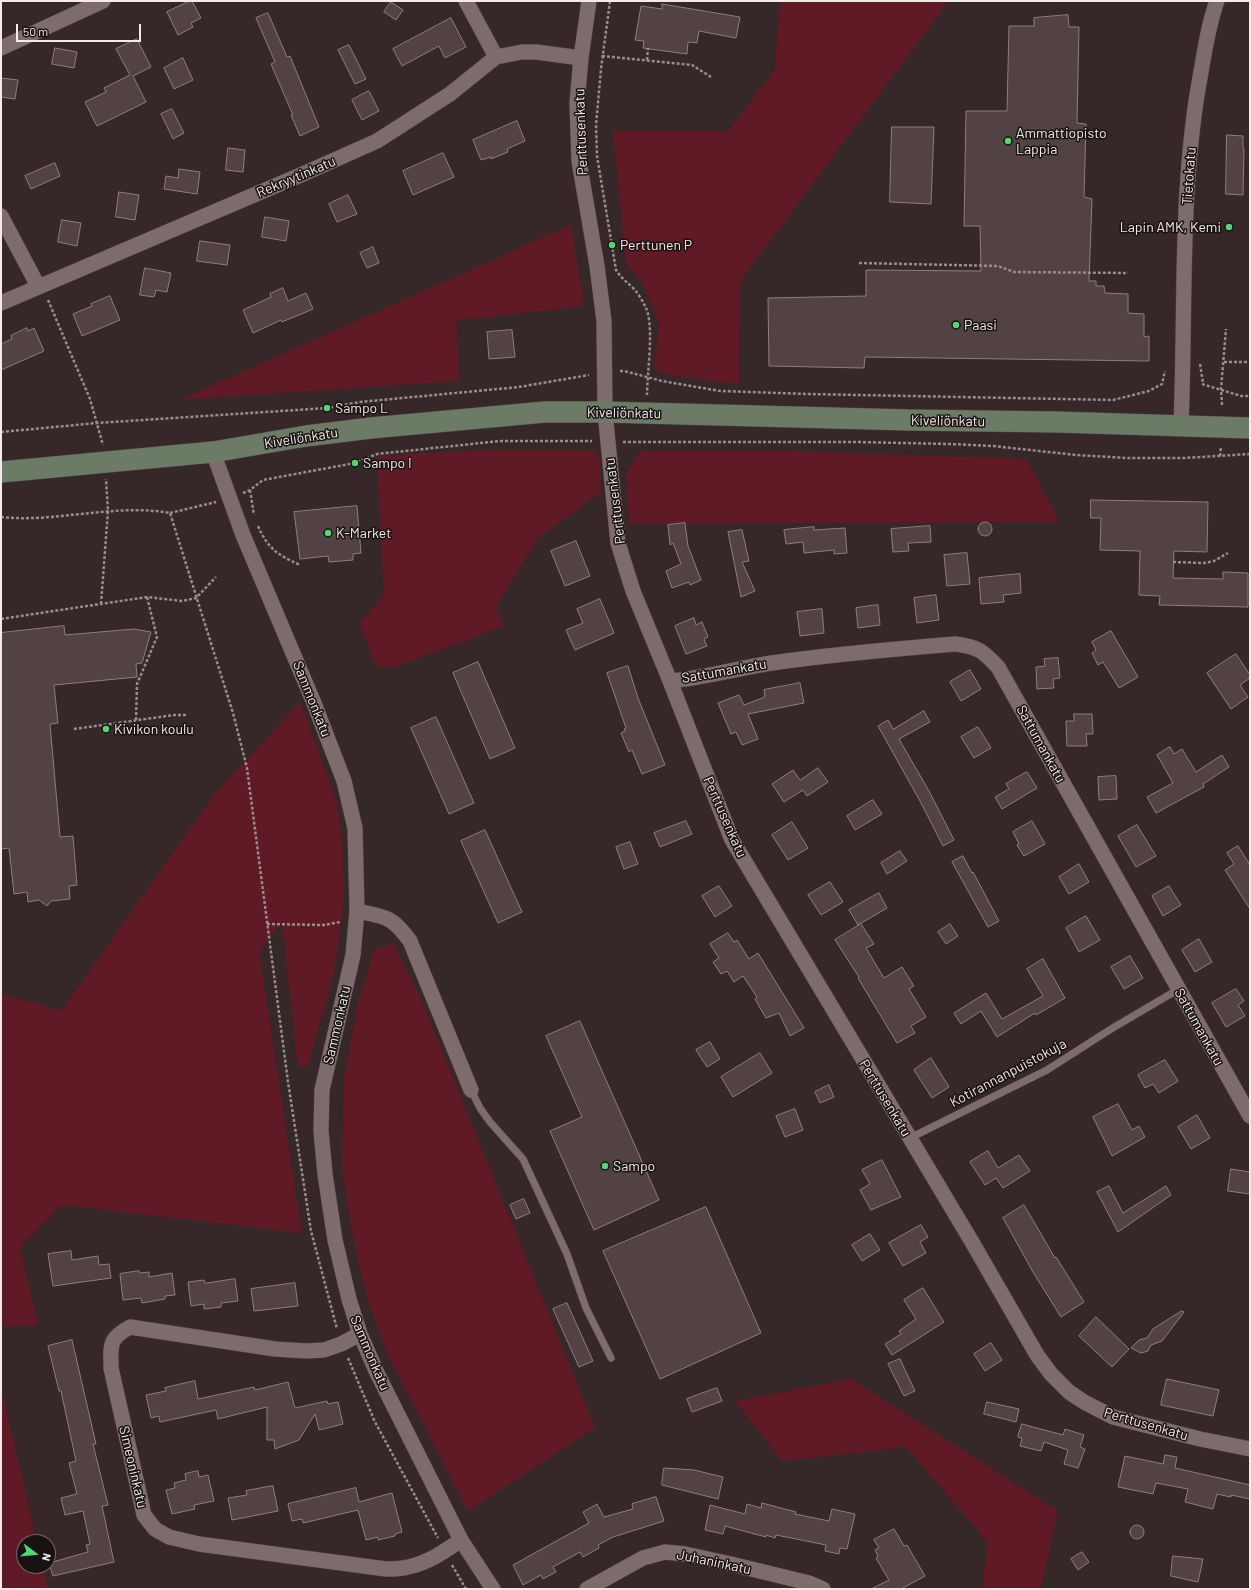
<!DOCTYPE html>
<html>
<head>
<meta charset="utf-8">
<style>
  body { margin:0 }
  #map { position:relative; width:1251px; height:1590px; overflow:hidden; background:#362728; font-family:Barlow,sans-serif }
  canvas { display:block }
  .frame { position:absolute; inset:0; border:2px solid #f4eaea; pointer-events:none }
  .north { position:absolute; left:16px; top:1534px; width:40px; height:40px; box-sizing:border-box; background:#191212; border:1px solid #716868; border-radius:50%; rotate:106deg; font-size:11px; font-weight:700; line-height:16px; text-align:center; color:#f4eaea }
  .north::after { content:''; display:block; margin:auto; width:14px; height:18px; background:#51d674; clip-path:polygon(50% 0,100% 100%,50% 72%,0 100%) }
  .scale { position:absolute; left:16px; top:24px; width:125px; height:18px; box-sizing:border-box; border:2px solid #f4eaea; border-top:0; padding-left:5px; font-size:12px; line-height:14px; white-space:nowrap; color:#f4eaea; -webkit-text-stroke:3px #191212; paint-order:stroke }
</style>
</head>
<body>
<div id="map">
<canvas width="1251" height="1590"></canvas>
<div class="frame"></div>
<div class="north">N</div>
<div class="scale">50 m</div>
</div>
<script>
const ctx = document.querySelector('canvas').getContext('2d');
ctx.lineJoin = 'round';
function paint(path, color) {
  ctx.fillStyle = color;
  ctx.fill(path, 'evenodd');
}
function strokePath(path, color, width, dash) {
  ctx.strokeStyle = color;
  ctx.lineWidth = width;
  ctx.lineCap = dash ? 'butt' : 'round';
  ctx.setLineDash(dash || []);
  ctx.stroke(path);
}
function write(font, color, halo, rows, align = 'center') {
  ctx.font = font + ' Barlow,sans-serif';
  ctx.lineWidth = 3;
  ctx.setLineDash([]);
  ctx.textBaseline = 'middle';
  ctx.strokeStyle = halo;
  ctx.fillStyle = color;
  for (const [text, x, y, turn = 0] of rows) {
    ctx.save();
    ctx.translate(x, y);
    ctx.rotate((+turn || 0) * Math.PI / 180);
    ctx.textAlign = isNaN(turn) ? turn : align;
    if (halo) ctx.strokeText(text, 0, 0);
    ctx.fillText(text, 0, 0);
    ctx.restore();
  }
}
const green = new Path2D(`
  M 780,1 L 949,1 L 740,281 L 739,385 L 670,375 L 654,370 L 659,324 L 644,285 L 626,264 L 613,131 L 728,131 L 775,70 Z
  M 571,225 L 584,306 L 456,321 L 460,381 L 180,400 Z
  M 486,450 L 592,450 L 600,459 L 601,492 L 538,538 L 496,607 L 504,626 L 392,668 L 377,666 L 359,623 L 384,595 L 377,456 Z
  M 642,451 L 791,451 L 1026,459 L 1060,522 L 629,524 L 626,473 Z
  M 300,702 L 337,802 L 342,843 L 344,899 L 335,968 L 308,1066 L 298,1068 L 282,922 L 259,952 L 302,1233 L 61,1205 L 20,1247 L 38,1325 L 1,1327 L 1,994 L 62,1010 L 214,795 Z
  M 393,943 L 421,999 L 595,1428 L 468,1511 L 388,1355 L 368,1301 L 354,1243 L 342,1169 L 344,1079 L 357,1006 L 374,950 Z
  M 851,1379 L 1058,1511 L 1041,1589 L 982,1589 L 988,1542 L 906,1447 L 782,1461 L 735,1401 Z
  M 1,1386 L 37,1542 L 24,1542 L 24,1566 L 43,1566 L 48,1589 L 1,1589 Z`);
const building = new Path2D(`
  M 190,1 L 192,1 L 201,18 L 191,23 L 193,27 L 178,35 L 167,12 Z
  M 391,2 L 403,10 L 396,20 L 384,12 Z
  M 662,4 L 740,17 L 736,38 L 699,31 L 697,43 L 688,42 L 687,54 L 643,48 L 644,41 L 635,40 L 641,6 L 662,9 Z
  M 268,13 L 287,57 L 290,56 L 319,127 L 300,136 L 291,115 L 293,115 L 271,64 L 275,62 L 256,18 Z
  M 1068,15 L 1069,27 L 1079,27 L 1077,123 L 1086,124 L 1084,197 L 1092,199 L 1089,281 L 1096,281 L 1096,286 L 1104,286 L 1105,293 L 1128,294 L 1128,313 L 1144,314 L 1144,337 L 1149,336 L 1149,361 L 865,357 L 864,368 L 769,366 L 768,298 L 866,296 L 866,270 L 981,271 L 980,226 L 964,226 L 966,111 L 1007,111 L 1009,26 L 1034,26 L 1034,18 Z
  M 451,18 L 466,47 L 445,58 L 439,46 L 402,66 L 393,49 Z
  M 137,39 L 151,67 L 133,76 L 146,102 L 97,126 L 85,102 L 106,92 L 104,88 L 130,75 L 116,49 Z
  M 349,45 L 366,79 L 355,84 L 338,50 Z
  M 55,48 L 77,52 L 74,68 L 52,64 Z
  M 183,58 L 193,80 L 174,89 L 164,68 Z
  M 1,78 L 18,80 L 15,99 L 1,97 Z
  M 369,91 L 379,111 L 362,120 L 352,100 Z
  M 172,109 L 184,133 L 173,139 L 161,114 Z
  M 517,121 L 525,141 L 507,149 L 508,152 L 491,159 L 491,157 L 481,160 L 473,140 Z
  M 892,127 L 934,127 L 931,204 L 890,202 Z
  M 1227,135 L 1243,136 L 1243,148 L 1244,148 L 1243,195 L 1226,194 Z
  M 228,148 L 245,150 L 243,172 L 226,170 Z
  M 443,153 L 454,177 L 413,195 L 403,171 Z
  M 55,163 L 60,176 L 31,189 L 25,176 Z
  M 179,169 L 200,172 L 197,194 L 164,189 L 166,176 L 178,178 Z
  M 119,192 L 139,195 L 135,220 L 116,217 Z
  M 348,195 L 357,214 L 337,222 L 329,204 Z
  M 265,217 L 289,221 L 286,241 L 262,237 Z
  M 62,220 L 81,223 L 77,246 L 58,242 Z
  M 200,241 L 230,245 L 227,265 L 197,261 Z
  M 373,247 L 379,263 L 367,268 L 360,253 Z
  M 145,268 L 171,273 L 167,292 L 156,290 L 154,297 L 140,295 Z
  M 283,288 L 288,301 L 306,293 L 313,309 L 282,322 L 281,320 L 253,333 L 243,310 L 271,297 L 270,294 Z
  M 110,296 L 120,320 L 82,336 L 73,314 L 92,306 L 91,304 Z
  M 27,328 L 28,331 L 34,328 L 44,351 L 1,370 L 1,344 L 12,339 L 11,336 Z
  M 512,330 L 515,357 L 489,359 L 487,332 Z
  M 1091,500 L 1208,502 L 1207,552 L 1174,551 L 1173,578 L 1223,579 L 1223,572 L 1248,573 L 1248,607 L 1159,605 L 1160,596 L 1139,595 L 1140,551 L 1100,550 L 1101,518 L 1091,518 Z
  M 357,506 L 361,553 L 353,554 L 353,560 L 329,562 L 328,556 L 300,559 L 294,512 Z
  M978 529a7 7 0 1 1 14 0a7 7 0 1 1-14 0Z
  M 685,523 L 688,546 L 701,580 L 690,585 L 689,582 L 672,588 L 666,571 L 681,564 L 673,543 L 670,545 L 668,525 Z
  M 930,526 L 931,542 L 908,543 L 909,551 L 893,552 L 891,529 Z
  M 814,527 L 814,530 L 845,528 L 847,553 L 834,554 L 834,550 L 804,553 L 803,542 L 786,544 L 784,530 Z
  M 742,530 L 749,561 L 742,562 L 755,591 L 741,597 L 728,532 Z
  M 576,541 L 590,576 L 565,586 L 551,551 Z
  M 967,553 L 970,584 L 947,586 L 944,555 Z
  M 1020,574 L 1021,593 L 1003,595 L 1004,602 L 981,604 L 979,578 Z
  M 936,595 L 939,620 L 917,623 L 914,598 Z
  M 600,599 L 614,633 L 575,650 L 566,630 L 583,623 L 577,609 Z
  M 878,605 L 880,625 L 858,628 L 856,608 Z
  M 822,609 L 824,633 L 800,636 L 797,612 Z
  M 694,618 L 696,625 L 702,622 L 708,637 L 704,639 L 707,646 L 686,654 L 675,626 Z
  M 64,626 L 65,635 L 134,629 L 151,632 L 142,663 L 136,664 L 137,677 L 54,685 L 58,723 L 50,724 L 60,837 L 73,836 L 77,885 L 69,886 L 70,899 L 51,901 L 47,906 L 39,900 L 28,902 L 27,892 L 14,894 L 9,848 L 1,849 L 1,633 Z
  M 1111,631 L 1138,677 L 1119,688 L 1103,662 L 1098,665 L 1092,653 L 1096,650 L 1092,642 Z
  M 1236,654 L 1250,675 L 1250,678 L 1240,685 L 1248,697 L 1231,709 L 1207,673 Z
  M 1058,658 L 1060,678 L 1053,679 L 1054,688 L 1037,689 L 1036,667 L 1045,666 L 1044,659 Z
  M 478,662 L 515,748 L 490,759 L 453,673 Z
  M 628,666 L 638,698 L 665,765 L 642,774 L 632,750 L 629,752 L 621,733 L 625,731 L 624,729 L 626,728 L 607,673 Z
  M 970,670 L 981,689 L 961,701 L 950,682 Z
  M 800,683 L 804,703 L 748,714 L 758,739 L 742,745 L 736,732 L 731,734 L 718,703 L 739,695 L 744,705 L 765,697 L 764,690 Z
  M 924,711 L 930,722 L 899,739 L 929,791 L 954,840 L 943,846 L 920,801 L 878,726 L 888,720 L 893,729 Z
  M 1074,714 L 1092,714 L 1093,734 L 1086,734 L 1087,746 L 1067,746 L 1066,721 L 1074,721 Z
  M 436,717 L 474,803 L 449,814 L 411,728 Z
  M 978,727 L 991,748 L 974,758 L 961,737 Z
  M 1170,747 L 1174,754 L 1182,749 L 1196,772 L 1222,755 L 1229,767 L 1203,784 L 1204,787 L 1156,813 L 1147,797 L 1173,783 L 1157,755 Z
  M 818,768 L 828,782 L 807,796 L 803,790 L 784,802 L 772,784 L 793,770 L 800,780 Z
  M 1027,772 L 1037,788 L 1002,809 L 995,797 L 1009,789 L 1006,784 Z
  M 1116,776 L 1117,799 L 1099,800 L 1098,777 Z
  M 873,800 L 882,814 L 855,830 L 847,816 Z
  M 686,821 L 692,834 L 660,847 L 654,833 Z
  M 1032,821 L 1045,844 L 1024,856 L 1017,845 L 1019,844 L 1013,832 Z
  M 792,822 L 808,848 L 788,860 L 772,835 Z
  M 1137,825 L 1156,856 L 1136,867 L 1118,836 Z
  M 485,830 L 522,912 L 498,923 L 461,841 Z
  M 630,842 L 638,864 L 624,869 L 616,847 Z
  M 1238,846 L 1250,865 L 1250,909 L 1225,870 L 1234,864 L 1227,853 Z
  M 900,851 L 907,861 L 887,874 L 881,863 Z
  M 963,856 L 972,873 L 973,872 L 999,921 L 988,927 L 952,862 Z
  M 1079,864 L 1089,882 L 1069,894 L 1059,877 Z
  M 830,882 L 843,902 L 821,915 L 808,895 Z
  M 719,886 L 732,906 L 715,917 L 702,896 Z
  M 1169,886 L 1181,905 L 1163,916 L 1152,896 Z
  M 879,893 L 887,908 L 858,925 L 849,910 Z
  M 1086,916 L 1100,940 L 1079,952 L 1066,928 Z
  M 861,924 L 874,944 L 866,948 L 884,978 L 902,967 L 914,986 L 909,989 L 926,1017 L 911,1026 L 915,1033 L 897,1043 L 858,978 L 859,977 L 835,940 Z
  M 950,924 L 958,936 L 946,944 L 938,932 Z
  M 728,933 L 734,942 L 737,940 L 749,959 L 758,953 L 804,1028 L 790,1036 L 779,1013 L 766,1018 L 755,999 L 757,997 L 743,976 L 734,982 L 727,971 L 721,974 L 713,962 L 719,958 L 710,944 Z
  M 1199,939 L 1212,962 L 1195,972 L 1182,950 Z
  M 1130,956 L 1143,978 L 1124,989 L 1111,967 Z
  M 1043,959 L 1065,998 L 1036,1015 L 1035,1013 L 997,1037 L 981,1011 L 961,1024 L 954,1013 L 986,993 L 1002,1019 L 1043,996 L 1027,969 Z
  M 1236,989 L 1244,1001 L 1238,1005 L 1245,1016 L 1226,1027 L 1212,1003 Z
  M 580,1021 L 659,1200 L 594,1230 L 550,1131 L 582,1117 L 546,1036 Z
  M 710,1042 L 720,1059 L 707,1067 L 696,1050 Z
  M 760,1053 L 772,1073 L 733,1097 L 721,1077 Z
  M 931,1058 L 949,1087 L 932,1098 L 914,1070 Z
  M 1165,1060 L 1178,1081 L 1159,1093 L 1153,1084 L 1145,1088 L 1138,1075 Z
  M 829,1085 L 834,1097 L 820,1103 L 815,1092 Z
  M 1118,1104 L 1132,1130 L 1139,1126 L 1145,1137 L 1112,1156 L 1093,1117 Z
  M 795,1109 L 803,1130 L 785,1137 L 776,1116 Z
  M 1197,1115 L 1210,1138 L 1191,1149 L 1178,1127 Z
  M 988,1151 L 998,1168 L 1019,1155 L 1030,1171 L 1003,1188 L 996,1178 L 985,1185 L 970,1162 Z
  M 882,1160 L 901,1197 L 871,1210 L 860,1190 L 870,1184 L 862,1170 Z
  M 1231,1169 L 1250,1172 L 1250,1194 L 1228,1191 Z
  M 1109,1186 L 1123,1213 L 1166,1186 L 1171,1195 L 1118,1232 L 1097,1192 Z
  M 524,1199 L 530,1213 L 516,1219 L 510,1205 Z
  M 1024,1205 L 1055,1258 L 1056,1257 L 1084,1302 L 1061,1317 L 1033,1272 L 1003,1218 Z
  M 706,1207 L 761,1333 L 660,1379 L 603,1251 Z
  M 921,1225 L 928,1237 L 920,1242 L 926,1253 L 903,1266 L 889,1243 Z
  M 870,1234 L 880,1250 L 862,1261 L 852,1245 Z
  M 71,1251 L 72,1260 L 98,1256 L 99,1265 L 109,1264 L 111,1278 L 53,1286 L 48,1254 Z
  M 139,1271 L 140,1273 L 149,1272 L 149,1277 L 172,1273 L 175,1295 L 165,1296 L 165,1299 L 142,1303 L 141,1298 L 123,1300 L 120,1274 Z
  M 235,1279 L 238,1301 L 221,1303 L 221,1307 L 204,1309 L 204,1304 L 191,1306 L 188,1282 L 204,1280 L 205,1283 Z
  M 295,1283 L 298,1306 L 254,1311 L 251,1289 Z
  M 923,1288 L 944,1322 L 892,1355 L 885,1344 L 901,1334 L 899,1331 L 916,1319 L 904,1300 Z
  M 567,1303 L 593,1361 L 579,1367 L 553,1309 Z
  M 1182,1311 L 1184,1312 L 1162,1341 L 1151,1345 L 1148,1351 L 1141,1353 L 1131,1348 L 1139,1340 L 1147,1338 L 1153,1329 Z
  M 1096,1317 L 1129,1349 L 1112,1367 L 1079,1336 Z
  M 72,1340 L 96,1444 L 93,1444 L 108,1505 L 102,1506 L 114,1562 L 53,1576 L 49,1563 L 88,1552 L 86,1545 L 90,1544 L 83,1511 L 65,1515 L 61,1498 L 77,1494 L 69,1463 L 76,1461 L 61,1391 L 59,1391 L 48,1346 Z
  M 991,1343 L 1002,1360 L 985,1371 L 974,1354 Z
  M 900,1359 L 915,1391 L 904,1396 L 888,1364 Z
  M 1167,1379 L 1219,1390 L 1213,1416 L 1161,1405 Z
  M 195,1381 L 198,1399 L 254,1387 L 255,1390 L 288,1382 L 295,1408 L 327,1401 L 328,1404 L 338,1402 L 343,1424 L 319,1430 L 315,1414 L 299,1440 L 275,1449 L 274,1440 L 267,1440 L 267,1407 L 218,1419 L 216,1410 L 160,1422 L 159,1416 L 151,1418 L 146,1395 L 166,1391 L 165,1388 Z
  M 717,1388 L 722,1401 L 692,1412 L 687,1399 Z
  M 987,1402 L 1019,1409 L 1016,1422 L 984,1414 Z
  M 1022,1424 L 1063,1435 L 1065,1429 L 1084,1435 L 1080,1447 L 1085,1449 L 1078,1468 L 1064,1464 L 1068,1450 L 1044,1442 L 1041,1451 L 1020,1446 L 1022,1438 L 1018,1437 Z
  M 1165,1455 L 1177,1457 L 1175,1468 L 1250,1485 L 1250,1499 L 1231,1495 L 1231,1497 L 1217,1494 L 1213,1509 L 1185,1502 L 1188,1489 L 1156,1483 L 1153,1494 L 1118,1487 L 1125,1456 L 1163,1464 Z
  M 664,1468 L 694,1470 L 723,1477 L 718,1499 L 662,1485 Z
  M 198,1471 L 199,1477 L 208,1475 L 214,1501 L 194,1505 L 195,1509 L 172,1514 L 166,1490 L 175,1488 L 174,1483 L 186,1480 L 185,1474 Z
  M 273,1486 L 278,1511 L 232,1520 L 228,1498 L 247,1495 L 246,1491 Z
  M 356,1488 L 359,1502 L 392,1493 L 402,1532 L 395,1534 L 395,1536 L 378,1540 L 378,1537 L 366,1540 L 358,1510 L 303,1523 L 302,1519 L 292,1521 L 288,1504 Z
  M 656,1497 L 664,1521 L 613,1537 L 598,1545 L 599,1548 L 583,1557 L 580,1552 L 553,1567 L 556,1572 L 543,1579 L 541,1575 L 523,1585 L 513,1565 L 589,1523 L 583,1512 L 597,1504 L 604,1517 L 633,1509 L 632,1504 Z
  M 762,1503 L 796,1512 L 795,1514 L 829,1521 L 832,1509 L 855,1514 L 847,1549 L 840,1548 L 839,1554 L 825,1551 L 826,1545 L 776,1535 L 775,1538 L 766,1535 L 766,1537 L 725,1526 L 723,1534 L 705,1530 L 710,1505 L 745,1514 L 747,1504 L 761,1508 Z
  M1130 1532a7 7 0 1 1 14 0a7 7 0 1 1-14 0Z
  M 894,1529 L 904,1546 L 907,1545 L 925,1576 L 901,1589 L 871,1589 L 889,1580 L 876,1558 L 878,1556 L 875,1550 L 879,1548 L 874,1540 Z
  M 1082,1552 L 1089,1562 L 1078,1570 L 1071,1559 Z
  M 1173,1556 L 1203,1559 L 1198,1582 L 1171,1576 Z`);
const path = new Path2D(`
  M 610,1 L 601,69 L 596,125 L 597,156 L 616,270 C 621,278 627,282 633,288 C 638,293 642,300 645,306 C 655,323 647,373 647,395
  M 602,56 L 692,65 L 711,77
  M 647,60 L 648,48
  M 859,263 L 998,266 L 1014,272 L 1128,273
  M 48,300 L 90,399 L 103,445
  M 1224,362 L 1250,362
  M 1200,364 L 1203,383
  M 620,371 L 624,371 L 662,381 L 720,391 L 808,394 L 1113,400 L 1149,391 L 1162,384 L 1165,371
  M 1202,384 L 1241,396 L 1250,396
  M 1222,405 L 1221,389 L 1226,329
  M 1,432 L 97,423 L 327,408 L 360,402 L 519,387 L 589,375
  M 623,442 L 856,442 L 950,444 L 993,446 L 1076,455 L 1127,458 L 1184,458 L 1250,454
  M 1220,456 L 1221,447
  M 250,490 L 254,515
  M 243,493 L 250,490 L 263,480 L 355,463 L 377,454 L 500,441 L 592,441
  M 170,513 L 216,502
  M 1,517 C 57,523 114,503 170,513 L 233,713 L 247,768 L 288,1082 L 311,1231 L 337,1329
  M 258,526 C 268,549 278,555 300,565
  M 1173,562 L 1204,563 L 1214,561 L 1228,553
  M 101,604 L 108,511 L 106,479
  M 1,619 L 147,597 L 182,601 L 196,598 L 216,577
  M 136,720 L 137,684 L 157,637 L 147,597
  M 74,729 L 174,715 L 187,715
  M 267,924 L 324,925 L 340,922
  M 348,1358 L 375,1422 L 438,1538
  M 452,1565 L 466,1589`);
const lane = new Path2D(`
  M 471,1090 L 480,1108 L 490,1122 L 523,1159 L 567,1254 L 586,1308 L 611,1358
  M 910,1138 L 1047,1070 L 1111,1029 L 1179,989`);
const street = new Path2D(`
  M 466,1 L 496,57
  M 589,1 L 581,58 L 577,103 L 579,161 L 597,266 L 604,321 L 605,412 L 618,543 L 633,591 L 670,681 L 732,840 L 972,1242 L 1037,1355 L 1051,1374 L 1069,1392 L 1084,1402 L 1113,1417 L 1200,1439 L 1250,1449
  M 1,48 L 103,1
  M 1,216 L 38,286
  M 1,303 L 303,174 L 377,141 L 450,94 L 496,57 L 522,52 L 536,52 L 581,58
  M 1181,425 C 1186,307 1179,188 1201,72 C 1205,48 1209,23 1217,1
  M 213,452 L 243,535 L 314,703 L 344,781 L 355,828 L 357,911 L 353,955 L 322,1090 L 321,1131 L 325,1174 L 335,1240 L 349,1299 L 360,1334 L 377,1373 L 461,1540 L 493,1589
  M 670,681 C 704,678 738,668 772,663 C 833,654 894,649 955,644 C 978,647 982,650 998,667 L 1250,1116
  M 357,911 C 386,917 392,916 410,941 L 471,1090
  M 360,1334 L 341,1344 L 324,1350 L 306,1351 L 275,1349 L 130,1327 C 108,1339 111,1345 111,1368 L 144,1515 L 155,1529 L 169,1537 L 199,1544 L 386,1569 C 393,1569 401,1569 408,1567 C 428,1563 445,1551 461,1540
  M 587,1589 L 643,1558 L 665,1552 L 685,1554 L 731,1564 L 809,1583 L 823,1589`);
const secondary = new Path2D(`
  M 1,472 L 213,452 L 306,436 L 371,428 L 545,412 L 605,412 L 909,420 L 1057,422 L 1250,428`);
const markers = [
  [1008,141,4,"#51d674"],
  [1229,227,4,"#51d674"],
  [612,245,4,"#51d674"],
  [956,325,4,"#51d674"],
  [327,408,4,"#51d674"],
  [355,463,4,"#51d674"],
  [328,533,4,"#51d674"],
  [106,729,4,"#51d674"],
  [605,1166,4,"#51d674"]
];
const streetNames = [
  ["Perttusenkatu",581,132,-92],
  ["Tietokatu",1189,176,-86],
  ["Rekryytinkatu",296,177,-23],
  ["Kiveliönkatu",624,413,1],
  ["Kiveliönkatu",948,421,1],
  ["Kiveliönkatu",301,438,-9],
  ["Perttusenkatu",615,501,-97],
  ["Sattumankatu",724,671,-10],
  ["Sammonkatu",312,699,68],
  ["Sattumankatu",1041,744,61],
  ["Perttusenkatu",725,817,66],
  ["Sammonkatu",337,1025,-77],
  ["Sattumankatu",1199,1027,61],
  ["Kotirannanpuistokuja",1008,1073,-28],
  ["Perttusenkatu",885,1098,59],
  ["Sammonkatu",370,1353,67],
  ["Perttusenkatu",1146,1424,16],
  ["Simeoninkatu",133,1467,77],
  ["Juhaninkatu",714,1562,12]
];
const poiNames = [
  ["Ammattiopisto",1016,133],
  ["Lappia",1016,149],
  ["Lapin AMK, Kemi",1221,227,"right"],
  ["Perttunen P",620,245],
  ["Paasi",964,325],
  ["Sampo L",335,408],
  ["Sampo I",363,463],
  ["K-Market",336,533],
  ["Kivikon koulu",114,729],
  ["Sampo",613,1166]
];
paint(green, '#5f1a26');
paint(building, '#534243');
strokePath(building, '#907d7e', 1);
strokePath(lane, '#514445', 8);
strokePath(street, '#514445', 16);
strokePath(secondary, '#514445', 22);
strokePath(path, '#998c8d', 2.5, [3, 2]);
strokePath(lane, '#7e6b6c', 7);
strokePath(street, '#7e6b6c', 15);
strokePath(secondary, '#6b7b66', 21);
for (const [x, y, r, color] of markers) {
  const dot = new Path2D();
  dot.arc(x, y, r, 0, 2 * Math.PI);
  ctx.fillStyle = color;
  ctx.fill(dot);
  strokePath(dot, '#191212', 1.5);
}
write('14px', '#f4eaea', '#191212', streetNames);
write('14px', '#f4eaea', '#191212', poiNames, 'left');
</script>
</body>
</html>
